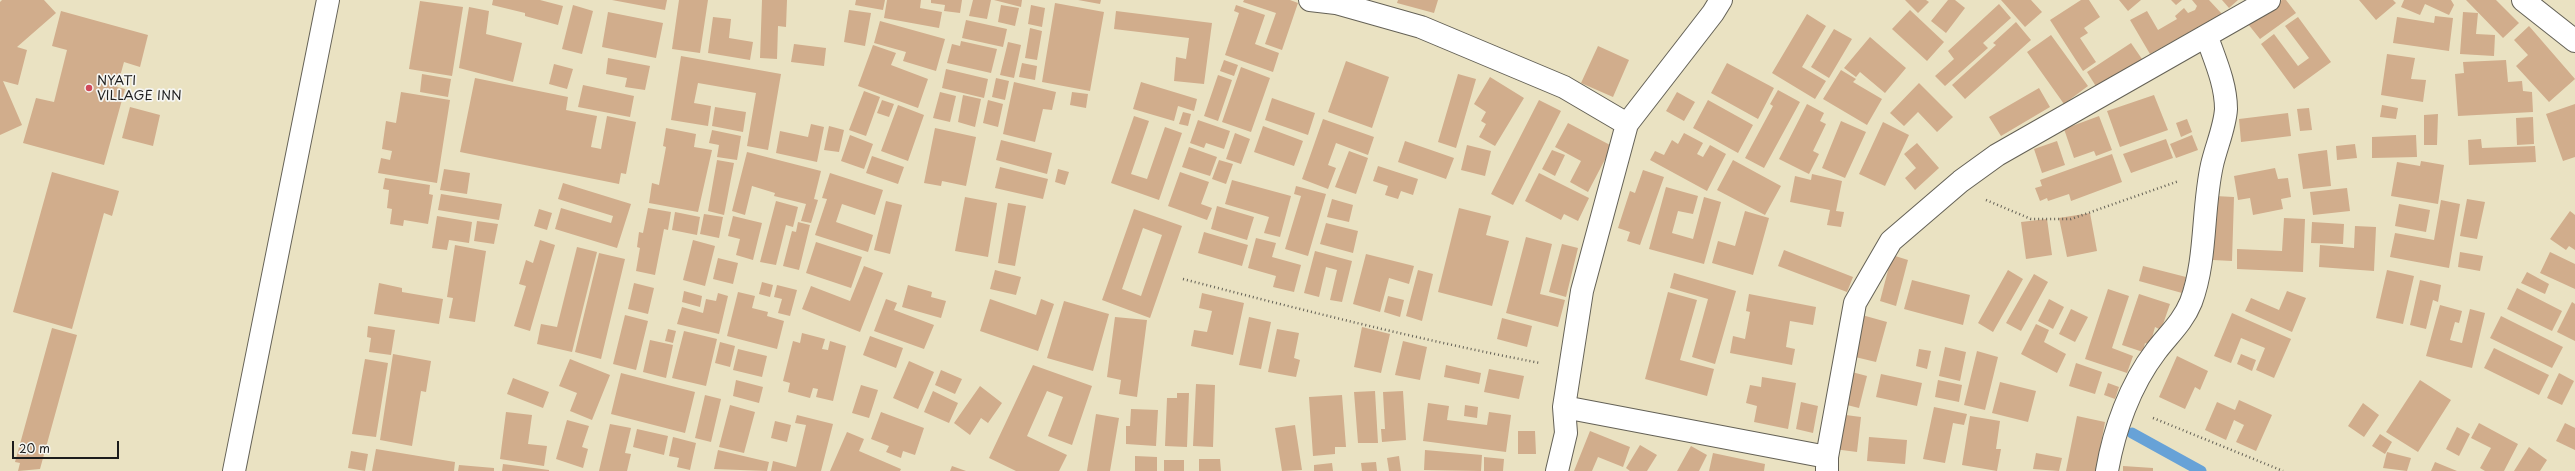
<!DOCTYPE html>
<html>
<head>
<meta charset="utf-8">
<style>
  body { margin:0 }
  #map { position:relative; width:2575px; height:471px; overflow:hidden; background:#eae2c2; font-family:"Playpen Sans",sans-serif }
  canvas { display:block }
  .scale { position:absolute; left:12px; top:441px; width:107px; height:18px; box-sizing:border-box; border:2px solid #1c1c1c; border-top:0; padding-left:5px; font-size:12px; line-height:14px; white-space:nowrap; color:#1c1c1c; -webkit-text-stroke:3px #f6f6f2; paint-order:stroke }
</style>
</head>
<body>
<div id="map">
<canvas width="2575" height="471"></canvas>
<div class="scale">20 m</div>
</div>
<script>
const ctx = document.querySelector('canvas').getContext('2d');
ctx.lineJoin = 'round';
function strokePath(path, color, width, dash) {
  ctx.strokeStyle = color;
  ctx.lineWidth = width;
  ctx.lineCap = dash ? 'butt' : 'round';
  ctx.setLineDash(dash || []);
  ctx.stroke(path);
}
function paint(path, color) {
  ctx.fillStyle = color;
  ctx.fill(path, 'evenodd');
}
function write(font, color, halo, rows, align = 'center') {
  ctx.font = font + ' "Playpen Sans",sans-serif';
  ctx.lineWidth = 3.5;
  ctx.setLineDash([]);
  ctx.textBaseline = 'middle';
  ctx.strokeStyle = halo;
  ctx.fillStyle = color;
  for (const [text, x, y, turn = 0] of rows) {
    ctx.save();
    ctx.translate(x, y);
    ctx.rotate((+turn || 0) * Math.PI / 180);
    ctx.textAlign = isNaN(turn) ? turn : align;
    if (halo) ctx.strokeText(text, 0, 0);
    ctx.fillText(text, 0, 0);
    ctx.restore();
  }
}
const stream = new Path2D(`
  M 2132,433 L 2201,471`);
const building = new Path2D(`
  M 2,0 L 44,0 L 56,13 L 17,47 L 27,50 L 18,85 L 3,81 L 22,125 L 0,135 L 0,2 Z
  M 493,0 L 540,0 L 563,6 L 558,25 L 525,16 L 525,13 L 492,5 Z
  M 612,0 L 667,0 L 665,10 Z
  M 679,0 L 708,0 L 700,53 L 672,49 Z
  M 762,0 L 787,0 L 786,27 L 778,26 L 777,59 L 760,58 Z
  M 856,0 L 885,0 L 883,10 L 855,5 Z
  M 887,0 L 921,0 L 920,8 L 942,12 L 939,28 L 884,18 Z
  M 931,0 L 962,0 L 960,13 L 944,11 L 945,5 L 931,3 Z
  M 973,0 L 991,0 L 987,19 L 969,16 Z
  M 994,0 L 1022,0 L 1021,7 Z
  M 1078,0 L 1101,0 L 1100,4 Z
  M 1244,0 L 1290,0 L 1298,3 L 1282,50 L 1265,44 L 1276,13 L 1243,2 Z
  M 1398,0 L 1438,0 L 1434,13 L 1397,3 Z
  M 1905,0 L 1926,0 L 1929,2 L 1918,13 Z
  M 1948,0 L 1955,0 L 1965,8 L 1946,33 L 1931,21 Z
  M 2001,0 L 2031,0 L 2042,12 L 2025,27 Z
  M 2081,0 L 2089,0 L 2100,17 L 2084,28 L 2088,33 L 2080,38 L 2096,62 L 2083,71 L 2050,20 Z
  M 2119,0 L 2141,0 L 2128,11 Z
  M 2171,0 L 2182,0 L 2176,5 Z
  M 2192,0 L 2209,0 L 2222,14 L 2150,54 L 2130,20 L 2147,11 L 2158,30 L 2177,19 L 2175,16 L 2184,8 L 2188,13 L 2195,10 L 2197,6 Z
  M 2222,0 L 2238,0 L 2229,8 Z
  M 2282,0 L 2286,0 L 2296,13 L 2260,39 L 2248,24 Z
  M 2359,0 L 2393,0 L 2396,3 L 2376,20 Z
  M 2404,0 L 2451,0 L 2454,5 L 2449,15 L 2425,4 L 2420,15 L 2401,7 Z
  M 2466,0 L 2496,0 L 2519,23 L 2503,38 Z
  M 420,1 L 463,7 L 452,76 L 409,69 Z
  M 1055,3 L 1104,12 L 1090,91 L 1042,82 Z
  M 1999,4 L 2011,18 L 1983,43 L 1988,48 L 1945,86 L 1935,76 L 1954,59 L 1948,51 Z
  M 573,5 L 593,11 L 582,54 L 562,49 Z
  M 1001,5 L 1019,8 L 1015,26 L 998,22 Z
  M 1031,5 L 1045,8 L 1042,27 L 1028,24 Z
  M 1236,5 L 1265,15 L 1255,44 L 1279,53 L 1273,72 L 1225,55 L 1239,13 L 1234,11 Z
  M 469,7 L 489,11 L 486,34 L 522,43 L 513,82 L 459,68 Z
  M 849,10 L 871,13 L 865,46 L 844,42 Z
  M 1910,10 L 1944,42 L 1927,61 L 1892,29 Z
  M 61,11 L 148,35 L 140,67 L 124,62 L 117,87 L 125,89 L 104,165 L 23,143 L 36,98 L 54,102 L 67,50 L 52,46 Z
  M 1116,11 L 1212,23 L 1204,84 L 1174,81 L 1176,57 L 1186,59 L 1189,38 L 1114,29 Z
  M 608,12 L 663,23 L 656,58 L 602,47 Z
  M 2463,12 L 2478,13 L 2476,34 L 2495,35 L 2494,56 L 2460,54 Z
  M 1807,14 L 1826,26 L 1802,67 L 1826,81 L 1815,99 L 1772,73 Z
  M 2435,16 L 2453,18 L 2449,51 L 2393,43 L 2397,17 L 2434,23 Z
  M 713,17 L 731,19 L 729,38 L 753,42 L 750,60 L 708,53 Z
  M 2298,17 L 2331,62 L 2294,89 L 2261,44 L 2274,34 L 2298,66 L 2309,58 L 2285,26 Z
  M 966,20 L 1007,29 L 1003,47 L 962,38 Z
  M 880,21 L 945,39 L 936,71 L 903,61 L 906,52 L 874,43 Z
  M 2016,22 L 2031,40 L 1965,99 L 1952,85 L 1996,45 L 1993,43 Z
  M 2529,26 L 2575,79 L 2549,102 L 2516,66 L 2528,55 L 2514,40 Z
  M 1030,28 L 1042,31 L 1037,60 L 1025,58 Z
  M 1834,29 L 1852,39 L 1829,78 L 1811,67 Z
  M 2051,35 L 2088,86 L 2064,104 L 2027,52 Z
  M 1870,37 L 1906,68 L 1885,93 L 1860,72 L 1856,77 L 1844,68 Z
  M 961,41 L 997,49 L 991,73 L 947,63 L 952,44 L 960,46 Z
  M 1008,42 L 1021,45 L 1014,78 L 1000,75 Z
  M 2131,43 L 2142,59 L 2097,88 L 2087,72 Z
  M 794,44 L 826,48 L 824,66 L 791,62 Z
  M 873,45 L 896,53 L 891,65 L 928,79 L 918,108 L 858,86 Z
  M 1598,46 L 1629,60 L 1613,97 L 1581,83 Z
  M 2387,54 L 2415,58 L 2411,79 L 2426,80 L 2423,102 L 2381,95 Z
  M 681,56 L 781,74 L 768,150 L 747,146 L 756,93 L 698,83 L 694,103 L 711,106 L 708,126 L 671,120 Z
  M 608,58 L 650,66 L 645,90 L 625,87 L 627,78 L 606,74 Z
  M 1224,60 L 1238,65 L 1234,76 L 1220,71 Z
  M 2506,60 L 2508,82 L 2522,81 L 2523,91 L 2532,92 L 2533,112 L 2458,116 L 2455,74 L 2464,73 L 2463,62 Z
  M 1346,61 L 1389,77 L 1372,128 L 1328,112 Z
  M 1022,63 L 1037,66 L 1035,80 L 1019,77 Z
  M 1727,63 L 1774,88 L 1758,119 L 1711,93 Z
  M 554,64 L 573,69 L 567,89 L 549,84 Z
  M 1241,67 L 1270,78 L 1251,132 L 1222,122 Z
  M 946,69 L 988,79 L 984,98 L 942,88 Z
  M 1841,70 L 1856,79 L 1853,82 L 1882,99 L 1867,125 L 1823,99 Z
  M 422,74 L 451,79 L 448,97 L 420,92 Z
  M 1458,74 L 1476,79 L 1456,148 L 1438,142 Z
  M 1218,75 L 1232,80 L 1218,121 L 1204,116 Z
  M 1490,77 L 1524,98 L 1495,146 L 1479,137 L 1486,124 L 1481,121 L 1486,112 L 1474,104 Z
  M 475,78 L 568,97 L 566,110 L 597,116 L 591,147 L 601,149 L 607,116 L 636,122 L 626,174 L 621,173 L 619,184 L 460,152 Z
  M 996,78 L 1009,81 L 1005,100 L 992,97 Z
  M 1014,82 L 1056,92 L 1052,110 L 1043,109 L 1035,142 L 1003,134 Z
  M 1141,82 L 1197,99 L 1194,111 L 1178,106 L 1174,121 L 1133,109 Z
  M 1919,83 L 1953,117 L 1937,132 L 1918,112 L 1904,126 L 1890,113 Z
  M 583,85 L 634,96 L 630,117 L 578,107 Z
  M 2039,88 L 2050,107 L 2001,136 L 1989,117 Z
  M 1778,90 L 1800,102 L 1764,168 L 1745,158 L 1773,106 L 1770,104 Z
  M 864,91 L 880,97 L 866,136 L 849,130 Z
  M 401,92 L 450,100 L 437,183 L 378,173 L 381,158 L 390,160 L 392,151 L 382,149 L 386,121 L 396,123 Z
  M 940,92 L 956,96 L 950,122 L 933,118 Z
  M 1072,92 L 1088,94 L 1086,108 L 1070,105 Z
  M 1677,92 L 1695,102 L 1684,121 L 1666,111 Z
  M 963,95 L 981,99 L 975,127 L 958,122 Z
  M 2154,95 L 2168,130 L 2120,147 L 2107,111 Z
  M 1272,98 L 1315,113 L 1308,135 L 1265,120 Z
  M 882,100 L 894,104 L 889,117 L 877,113 Z
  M 988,100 L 1003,104 L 998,127 L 983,123 Z
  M 1539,100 L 1561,111 L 1513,205 L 1491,194 Z
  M 1708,100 L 1753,125 L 1738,153 L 1693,128 Z
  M 1807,104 L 1824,113 L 1820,121 L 1826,124 L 1813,151 L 1819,154 L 1809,174 L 1779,159 Z
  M 2575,104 L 2575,157 L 2563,161 L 2546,114 Z
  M 898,105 L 924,115 L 908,161 L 881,151 Z
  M 2382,105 L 2398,108 L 2396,119 L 2380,117 Z
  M 130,107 L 160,115 L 153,146 L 122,138 Z
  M 715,107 L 746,112 L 743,132 L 712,126 Z
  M 2309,108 L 2312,130 L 2300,131 L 2297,109 Z
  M 1183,112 L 1191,114 L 1188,126 L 1179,124 Z
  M 2288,113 L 2291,136 L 2241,142 L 2239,119 Z
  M 2438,114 L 2437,145 L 2424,145 L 2424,115 Z
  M 1134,116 L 1149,121 L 1131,174 L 1147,179 L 1165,127 L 1182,133 L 1159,200 L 1111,183 Z
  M 2099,116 L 2112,150 L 2096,156 L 2094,151 L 2074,158 L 2064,129 Z
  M 2533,117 L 2534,144 L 2517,145 L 2516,118 Z
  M 1323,119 L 1374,137 L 1368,155 L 1336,143 L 1328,165 L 1336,168 L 1328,189 L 1302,179 Z
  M 2187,119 L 2192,132 L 2181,137 L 2176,123 Z
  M 1198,120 L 1230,131 L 1224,149 L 1206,143 L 1204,148 L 1190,143 Z
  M 1841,121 L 1866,132 L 1845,178 L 1822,168 Z
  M 1883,122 L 1909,135 L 1885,186 L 1859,174 Z
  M 1568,123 L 1612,146 L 1588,192 L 1570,182 L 1581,161 L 1555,147 Z
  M 811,124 L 824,127 L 817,162 L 776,153 L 780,131 L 808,137 Z
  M 829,126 L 844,130 L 839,152 L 824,150 Z
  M 1263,126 L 1303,141 L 1294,166 L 1254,152 Z
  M 666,128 L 696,134 L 694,147 L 712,150 L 698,212 L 649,203 L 652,183 L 659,185 L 666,147 L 663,146 Z
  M 935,128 L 976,137 L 966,186 L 942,181 L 941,186 L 924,183 Z
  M 712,130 L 741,136 L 737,160 L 717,157 L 719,145 L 709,143 Z
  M 1235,133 L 1250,139 L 1241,164 L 1226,159 Z
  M 1684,133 L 1703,143 L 1697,154 L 1703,157 L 1710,145 L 1726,154 L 1707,191 L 1650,160 L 1655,151 L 1664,155 L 1672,140 L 1678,144 Z
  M 850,135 L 873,144 L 864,169 L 841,161 Z
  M 2192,135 L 2198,150 L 2176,158 L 2170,144 Z
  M 2416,135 L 2417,157 L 2372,158 L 2372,137 Z
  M 2166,139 L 2173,158 L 2131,173 L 2123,154 Z
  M 2481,139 L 2482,148 L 2535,146 L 2536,162 L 2469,165 L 2468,140 Z
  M 1001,140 L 1052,153 L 1047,174 L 996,160 Z
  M 1405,141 L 1454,158 L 1446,179 L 1398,162 Z
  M 2057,141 L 2065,165 L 2042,173 L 2034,149 Z
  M 1917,143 L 1939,168 L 1915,190 L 1905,178 L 1916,168 L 1904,154 Z
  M 2355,144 L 2357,158 L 2337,160 L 2336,146 Z
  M 1467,145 L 1491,151 L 1485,176 L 1461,170 Z
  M 1189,147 L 1217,157 L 1210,176 L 1182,167 Z
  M 1552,150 L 1565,155 L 1555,176 L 1542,169 Z
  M 2327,150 L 2331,186 L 2303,189 L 2298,154 Z
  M 1349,151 L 1368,158 L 1356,194 L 1335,187 Z
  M 747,152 L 821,171 L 814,199 L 818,200 L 811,223 L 801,221 L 806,204 L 774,196 L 775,193 L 752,186 L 745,215 L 732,211 Z
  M 2112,154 L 2122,182 L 2071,201 L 2069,194 L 2048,201 L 2047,198 L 2040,201 L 2035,188 L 2042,186 L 2040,180 Z
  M 872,156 L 904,167 L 898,184 L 866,173 Z
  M 717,160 L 734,163 L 724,215 L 708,211 Z
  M 1219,160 L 1233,164 L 1226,184 L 1212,179 Z
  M 1733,160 L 1781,186 L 1765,215 L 1717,190 Z
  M 2421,161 L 2444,165 L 2438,204 L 2391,196 L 2397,162 L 2420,166 Z
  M 1378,166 L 1418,179 L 1413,195 L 1401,191 L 1398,199 L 1385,195 L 1388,186 L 1373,181 Z
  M 1000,167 L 1048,179 L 1043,199 L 995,188 Z
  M 2275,168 L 2278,179 L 2288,178 L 2291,197 L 2281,199 L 2283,209 L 2253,215 L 2250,198 L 2238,200 L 2234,176 Z
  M 444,169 L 470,173 L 467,194 L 440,190 Z
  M 1058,169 L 1069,172 L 1065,185 L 1055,182 Z
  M 1643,170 L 1664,177 L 1640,245 L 1627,241 L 1630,232 L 1618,228 L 1630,191 L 1635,193 Z
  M 52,172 L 119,191 L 112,216 L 104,213 L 72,329 L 13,312 Z
  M 1180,172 L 1209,182 L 1201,204 L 1212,208 L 1207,220 L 1168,206 Z
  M 830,173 L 883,190 L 875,215 L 842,204 L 836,222 L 873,235 L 868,252 L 815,235 L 827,199 L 822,198 Z
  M 1539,173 L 1589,198 L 1578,221 L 1564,214 L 1561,220 L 1525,201 Z
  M 1812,174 L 1842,181 L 1836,211 L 1844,212 L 1841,227 L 1827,225 L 1830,210 L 1790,202 L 1795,176 L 1811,180 Z
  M 385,178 L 430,185 L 429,194 L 433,195 L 428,224 L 404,220 L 403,226 L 390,224 L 392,209 L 387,208 L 389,190 L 383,189 Z
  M 1232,180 L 1291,196 L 1280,237 L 1264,233 L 1269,217 L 1225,204 Z
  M 563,183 L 631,204 L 617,248 L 555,229 L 561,208 L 611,223 L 613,216 L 558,199 Z
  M 1296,186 L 1326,194 L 1308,256 L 1285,249 L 1301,196 L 1294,194 Z
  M 1666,187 L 1698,196 L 1693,214 L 1678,211 L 1672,233 L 1693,239 L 1704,197 L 1721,202 L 1704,264 L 1649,249 Z
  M 2347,188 L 2350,211 L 2313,215 L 2310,192 Z
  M 441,194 L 502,204 L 499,220 L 438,210 Z
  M 2215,196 L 2234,197 L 2232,261 L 2213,260 Z
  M 965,197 L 997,203 L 988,257 L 955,251 Z
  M 1332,199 L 1353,205 L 1349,222 L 1327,217 Z
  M 2467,199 L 2485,202 L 2477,239 L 2460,236 Z
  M 2441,200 L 2460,204 L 2449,268 L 2390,257 L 2395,233 L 2434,240 Z
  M 776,201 L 798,207 L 793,227 L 786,225 L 776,265 L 760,262 Z
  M 886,201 L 902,205 L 890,254 L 874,250 Z
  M 1008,203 L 1026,206 L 1015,266 L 998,263 Z
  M 2399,204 L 2430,210 L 2426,232 L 2395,226 Z
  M 1217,206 L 1254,217 L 1247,240 L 1211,229 Z
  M 648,208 L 671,212 L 668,230 L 664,229 L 655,275 L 636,271 L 640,248 L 637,247 L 639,232 L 643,233 Z
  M 1459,208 L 1491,216 L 1486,235 L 1509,241 L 1492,306 L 1438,292 Z
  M 539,209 L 552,213 L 547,230 L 534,226 Z
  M 1134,209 L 1182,226 L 1150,318 L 1102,300 ZM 1143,228 L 1162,235 L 1141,296 L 1122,289 Z
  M 1745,211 L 1769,218 L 1753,275 L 1712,263 L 1718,241 L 1735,246 Z
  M 2570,211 L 2575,215 L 2575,250 L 2569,246 L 2566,250 L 2550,239 Z
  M 675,212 L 700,217 L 697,235 L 672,230 Z
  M 2090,213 L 2097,251 L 2067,257 L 2059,218 Z
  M 704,214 L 723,217 L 719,238 L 700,234 Z
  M 437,216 L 472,222 L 469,243 L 449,240 L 447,250 L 432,248 Z
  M 733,216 L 762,223 L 753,260 L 736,255 L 740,239 L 728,236 Z
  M 2284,218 L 2305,219 L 2303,272 L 2237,269 L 2237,249 L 2282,251 Z
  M 2047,219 L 2052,255 L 2026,259 L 2021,222 Z
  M 477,221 L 498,224 L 494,244 L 474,241 Z
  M 798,222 L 810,225 L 799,270 L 783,266 L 792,231 L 796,232 Z
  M 2312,222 L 2344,224 L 2343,244 L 2311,243 Z
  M 1326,223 L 1358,231 L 1353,253 L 1320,244 Z
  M 2355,226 L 2376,227 L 2374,271 L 2319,267 L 2320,245 L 2354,248 Z
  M 1204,232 L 1248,245 L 1242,266 L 1198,253 Z
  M 1526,237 L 1552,244 L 1540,294 L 1565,300 L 1558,327 L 1506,313 Z
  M 1256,238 L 1276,243 L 1272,257 L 1301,265 L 1294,292 L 1273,287 L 1276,276 L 1248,268 Z
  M 540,240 L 555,245 L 530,331 L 514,326 L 526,286 L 519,284 L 526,260 L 533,263 Z
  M 693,240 L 715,246 L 705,286 L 683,280 Z
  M 816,242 L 862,257 L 851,288 L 806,273 Z
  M 1562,244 L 1578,248 L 1566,297 L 1549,292 Z
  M 455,245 L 486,251 L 475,322 L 449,318 L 453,298 L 447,297 Z
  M 577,247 L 597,252 L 572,352 L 537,344 L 541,324 L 557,327 Z
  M 1784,250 L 1853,277 L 1847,292 L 1778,266 Z
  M 1315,251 L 1352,261 L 1342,302 L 1330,300 L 1337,270 L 1326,267 L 1319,297 L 1304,293 Z
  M 2460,252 L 2483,256 L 2480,271 L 2458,267 Z
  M 2550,252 L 2575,264 L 2575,289 L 2540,273 Z
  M 599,253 L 625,259 L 601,359 L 575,352 Z
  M 1366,254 L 1414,266 L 1409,284 L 1389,278 L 1380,312 L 1353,304 Z
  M 1892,255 L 1908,260 L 1896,306 L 1880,301 Z
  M 718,258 L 738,263 L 733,284 L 713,279 Z
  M 864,266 L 883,273 L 860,332 L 802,309 L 811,286 L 850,301 Z
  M 2143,266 L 2186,277 L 2182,293 L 2139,281 Z
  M 995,270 L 1021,277 L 1016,295 L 990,289 Z
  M 1418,270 L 1433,274 L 1422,321 L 1406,316 Z
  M 2008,270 L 2023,279 L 1993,332 L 1978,323 Z
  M 2387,270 L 2414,276 L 2403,324 L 2376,318 Z
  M 2527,272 L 2549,284 L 2545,294 L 2521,283 Z
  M 1674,273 L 1736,291 L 1715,364 L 1692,357 L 1708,299 L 1670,288 Z
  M 2034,274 L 2048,282 L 2021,331 L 2006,323 Z
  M 1912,280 L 1970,295 L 1963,325 L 1904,309 Z
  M 2420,280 L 2441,285 L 2438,302 L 2433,300 L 2426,329 L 2410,325 Z
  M 762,282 L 773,285 L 770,297 L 759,294 Z
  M 379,283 L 402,288 L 402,292 L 443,299 L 439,324 L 374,314 Z
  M 634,283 L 654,288 L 648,314 L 628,309 Z
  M 777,285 L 797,290 L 790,316 L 778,313 L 782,299 L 774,297 Z
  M 908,285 L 932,292 L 931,297 L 946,301 L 941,318 L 902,307 Z
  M 2517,288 L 2562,311 L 2552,331 L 2507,309 Z
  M 2108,289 L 2129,296 L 2112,348 L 2133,356 L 2127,373 L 2085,359 Z
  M 684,291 L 702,296 L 700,307 L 682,302 Z
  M 2287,291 L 2306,298 L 2292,332 L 2245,311 L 2251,298 L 2279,310 Z
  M 738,292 L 755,296 L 752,308 L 768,312 L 767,316 L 784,321 L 777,349 L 727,336 Z
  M 1668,292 L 1697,300 L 1680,360 L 1714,369 L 1707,396 L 1645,379 Z
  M 718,293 L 728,296 L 719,334 L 677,324 L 682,307 L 703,313 L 706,299 L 716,301 Z
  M 1202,293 L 1244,303 L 1233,355 L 1191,346 L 1194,330 L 1207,332 L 1212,311 L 1199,308 Z
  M 1749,294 L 1816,307 L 1813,325 L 1790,321 L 1786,347 L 1795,349 L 1792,365 L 1730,353 L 1733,336 L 1745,339 L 1750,312 L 1746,311 Z
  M 2139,294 L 2170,304 L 2161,330 L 2155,327 L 2150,345 L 2145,343 L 2143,352 L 2122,345 Z
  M 1388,296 L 1404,300 L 1400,317 L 1384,312 Z
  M 886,299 L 897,303 L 894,310 L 934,325 L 924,349 L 874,331 Z
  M 990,299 L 1036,315 L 1041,299 L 1054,304 L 1038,351 L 980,331 Z
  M 2049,299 L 2064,307 L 2053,329 L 2038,321 Z
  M 1064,301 L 1109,314 L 1093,371 L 1047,358 Z
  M 2572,302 L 2575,304 L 2575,341 L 2557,332 Z
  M 2440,305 L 2462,311 L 2459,323 L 2455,322 L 2450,340 L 2462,343 L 2470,309 L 2485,313 L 2472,368 L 2426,356 Z
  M 2071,309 L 2088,317 L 2075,342 L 2059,334 Z
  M 2232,313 L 2291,339 L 2274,378 L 2256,370 L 2265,348 L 2241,338 L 2231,363 L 2214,356 Z
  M 625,315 L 648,321 L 636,370 L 613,364 Z
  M 1862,315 L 1887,322 L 1876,362 L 1851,356 Z
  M 2501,316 L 2563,347 L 2552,368 L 2490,338 Z
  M 1115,317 L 1147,320 L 1137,397 L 1119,394 L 1121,380 L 1107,377 Z
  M 1249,317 L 1271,322 L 1261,369 L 1239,365 Z
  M 1502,318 L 1532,326 L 1527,347 L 1497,339 Z
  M 2036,324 L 2049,330 L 2044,342 L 2066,354 L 2057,373 L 2021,354 Z
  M 368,326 L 395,330 L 391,355 L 369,352 L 371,338 L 367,337 Z
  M 1362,327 L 1390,334 L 1381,373 L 1354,367 Z
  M 52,328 L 77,335 L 40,469 L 18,471 L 20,463 L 15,462 Z
  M 668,329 L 676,331 L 673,343 L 665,341 Z
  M 1277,329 L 1299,333 L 1294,358 L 1300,360 L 1296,377 L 1268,372 Z
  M 684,331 L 717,339 L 706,386 L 672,378 Z
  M 802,333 L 825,339 L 822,349 L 828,350 L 830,341 L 846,346 L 833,401 L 816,397 L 818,389 L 813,388 L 810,398 L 788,392 L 790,383 L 783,381 L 793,341 L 800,343 Z
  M 870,336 L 903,348 L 896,368 L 863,355 Z
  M 650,340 L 673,345 L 666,378 L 643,372 Z
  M 1403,341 L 1427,347 L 1420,380 L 1395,375 Z
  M 720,342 L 735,346 L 730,367 L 715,363 Z
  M 1945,347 L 1966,352 L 1960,381 L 1939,376 Z
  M 2494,348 L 2549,375 L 2539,395 L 2484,368 Z
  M 738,349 L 767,356 L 762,377 L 733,370 Z
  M 1919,349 L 1931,351 L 1927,369 L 1916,366 Z
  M 1977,351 L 1998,357 L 1985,410 L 1964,405 Z
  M 393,354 L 431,361 L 426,392 L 421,391 L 412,446 L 380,440 Z
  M 2241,354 L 2256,360 L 2252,371 L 2237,364 Z
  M 2177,356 L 2208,371 L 2200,390 L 2195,387 L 2185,409 L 2159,397 Z
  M 365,359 L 388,363 L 376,437 L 352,434 Z
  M 570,359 L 610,375 L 592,420 L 570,411 L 577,393 L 559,386 Z
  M 909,361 L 934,372 L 918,409 L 893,398 Z
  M 2076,363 L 2102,372 L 2095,394 L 2069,386 Z
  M 1033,365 L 1092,386 L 1072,445 L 1048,436 L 1063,397 L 1047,391 L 1027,436 L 1067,455 L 1059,471 L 1016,471 L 989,458 Z
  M 1446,365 L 1481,373 L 1479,384 L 1444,377 Z
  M 1489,369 L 1524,376 L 1519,399 L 1484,392 Z
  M 941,370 L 962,379 L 955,394 L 935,385 Z
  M 1848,371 L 1867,376 L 1859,408 L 1839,403 Z
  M 621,373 L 695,392 L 685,433 L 611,414 Z
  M 2559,373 L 2574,381 L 2562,405 L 2547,398 Z
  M 1881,374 L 1922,383 L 1917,406 L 1876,397 Z
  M 1762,377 L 1796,383 L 1788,429 L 1754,422 L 1757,406 L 1746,403 L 1750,385 L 1761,387 Z
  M 513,378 L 549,392 L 543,408 L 507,394 Z
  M 736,380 L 763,387 L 759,403 L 733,396 Z
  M 1938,380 L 1962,385 L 1959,402 L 1935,397 Z
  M 2420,380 L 2451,400 L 2418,452 L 2386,432 Z
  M 2000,382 L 2036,391 L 2028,422 L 1992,413 Z
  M 2108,383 L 2119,387 L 2115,399 L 2104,395 Z
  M 1196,384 L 1215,385 L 1213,447 L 1193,446 Z
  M 861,385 L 878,390 L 869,418 L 852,413 Z
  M 980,386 L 1002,403 L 988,423 L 981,418 L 970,435 L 954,423 Z
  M 933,391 L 958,403 L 949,423 L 924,412 Z
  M 1375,391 L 1378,443 L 1358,443 L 1354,392 Z
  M 1403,391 L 1406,440 L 1382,442 L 1381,429 L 1385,429 L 1383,392 Z
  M 1177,393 L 1189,393 L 1187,447 L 1165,446 L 1167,398 L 1177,398 Z
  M 705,395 L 721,399 L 711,442 L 695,438 Z
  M 1342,395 L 1346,447 L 1335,447 L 1335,454 L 1313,456 L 1309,397 Z
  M 2239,400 L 2272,415 L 2256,451 L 2236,442 L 2244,425 L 2234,420 L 2226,440 L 2205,430 L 2217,402 L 2235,410 Z
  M 1801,402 L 1818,406 L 1813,433 L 1796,429 Z
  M 1428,403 L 1449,406 L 1447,420 L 1487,425 L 1489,412 L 1511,415 L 1506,452 L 1423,441 Z
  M 2363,403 L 2379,415 L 2364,437 L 2348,426 Z
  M 730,405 L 755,412 L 744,453 L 719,447 Z
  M 1465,405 L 1478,407 L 1477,418 L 1464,416 Z
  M 1934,407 L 1967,414 L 1964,425 L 1953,423 L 1945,463 L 1923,459 Z
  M 1131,409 L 1158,410 L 1156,446 L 1126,444 L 1126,426 L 1130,426 Z
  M 506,412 L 532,415 L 528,444 L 547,446 L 544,466 L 500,459 Z
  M 881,412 L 924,428 L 915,455 L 903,451 L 901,458 L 886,452 L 889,446 L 871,439 Z
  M 1096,414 L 1119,418 L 1110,471 L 1087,471 Z
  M 1838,414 L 1861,417 L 1857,452 L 1834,449 Z
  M 797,415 L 833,424 L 821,471 L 771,471 L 773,461 L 796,467 L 806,425 L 795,423 Z
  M 1970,416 L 2000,421 L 1996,449 L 2001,449 L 1997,471 L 1962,465 Z
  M 2077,416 L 2105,422 L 2096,471 L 2066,471 Z
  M 567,420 L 589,426 L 582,447 L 588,449 L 583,468 L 556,459 Z
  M 775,421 L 791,425 L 787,442 L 771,438 Z
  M 2479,423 L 2518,444 L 2504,471 L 2485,471 L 2480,468 L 2491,448 L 2471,438 Z
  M 2565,423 L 2575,428 L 2575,450 L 2556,441 Z
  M 610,424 L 631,428 L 625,453 L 631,454 L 627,471 L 599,471 Z
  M 1295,425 L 1302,470 L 1282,471 L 1275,428 Z
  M 2457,427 L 2470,434 L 2459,456 L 2446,449 Z
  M 637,429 L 668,436 L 664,455 L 633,447 Z
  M 1518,431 L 1535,431 L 1536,454 L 1518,454 Z
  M 1590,431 L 1630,447 L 1623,467 L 1598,457 L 1592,471 L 1574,471 Z
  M 847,432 L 864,439 L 859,451 L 901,469 L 900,471 L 830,471 Z
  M 2380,434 L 2392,442 L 2385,454 L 2372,446 Z
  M 673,437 L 696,443 L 690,470 L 677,467 L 679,458 L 669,456 Z
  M 1869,437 L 1907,440 L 1905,464 L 1867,461 Z
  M 1640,445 L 1657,455 L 1647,471 L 1630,471 L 1626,468 Z
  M 1691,446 L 1707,455 L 1699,471 L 1677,471 Z
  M 2529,447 L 2547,460 L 2540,471 L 2514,471 Z
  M 376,449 L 455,462 L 454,471 L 372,471 Z
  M 718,450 L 769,462 L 767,471 L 714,469 Z
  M 1425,450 L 1482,455 L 1481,471 L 1424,470 Z
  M 351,451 L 368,454 L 365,471 L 348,468 Z
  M 2387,452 L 2411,458 L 2407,471 L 2383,468 Z
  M 1713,453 L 1765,464 L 1764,471 L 1709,471 Z
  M 2036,453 L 2062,458 L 2059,471 L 2033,469 Z
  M 1135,456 L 1157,457 L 1157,471 L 1135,471 Z
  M 1399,456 L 1401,471 L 1389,471 L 1387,458 Z
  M 1484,457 L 1504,459 L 1503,471 L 1484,471 Z
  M 1199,459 L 1220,459 L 1221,471 L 1199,471 Z
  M 1164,460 L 1184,460 L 1184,471 L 1164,471 Z
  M 1376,462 L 1377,471 L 1362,471 L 1361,463 Z
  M 2435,462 L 2457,471 L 2431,471 Z
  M 1332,463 L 1333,471 L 1314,471 L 1314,465 Z
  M 503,464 L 549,470 L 549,471 L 502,471 Z
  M 459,465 L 494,468 L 494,471 L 458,471 Z
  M 952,466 L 966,471 L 950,471 Z
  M 2123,466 L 2153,468 L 2153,471 L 2123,471 Z`);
const path = new Path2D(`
  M 1986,200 L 2031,219 L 2071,219 L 2179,181
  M 1183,279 C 1302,310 1420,340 1540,363
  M 2153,418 L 2283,471`);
const street = new Path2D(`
  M 1310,0 L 1336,3 L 1421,27 L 1564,87 L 1627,124
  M 2523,0 L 2575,41
  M 1564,407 L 1827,457
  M 1557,471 L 1566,433 L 1564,407 L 1582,291 L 1627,124 L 1713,13 L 1721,0
  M 1827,471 L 1827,457 L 1855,303 L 1891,241 L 1961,181 L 1997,155 L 2269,0
  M 2107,471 C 2114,430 2130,385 2156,351 C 2168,335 2183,322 2191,302 C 2207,259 2202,210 2212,165 C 2216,147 2225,127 2226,109 C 2226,84 2215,60 2207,37`);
const highway = new Path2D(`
  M 234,471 L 328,0`);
const markers = [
  [89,88,4,"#d1495b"]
];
const poiNames = [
  ["NYATI",97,81],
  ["VILLAGE INN",97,96]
];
strokePath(stream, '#67a2d7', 11);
paint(building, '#d1ad8c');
strokePath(street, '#646156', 24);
strokePath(highway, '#646156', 24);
strokePath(path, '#646156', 2.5, [1, 3]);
strokePath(street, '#fff', 22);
strokePath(highway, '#fff', 22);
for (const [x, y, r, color] of markers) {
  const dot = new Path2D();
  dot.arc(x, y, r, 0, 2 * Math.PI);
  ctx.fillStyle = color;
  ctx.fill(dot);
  strokePath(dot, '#f6f6f2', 1.5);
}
write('13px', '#1c1c1c', '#f6f6f2', poiNames, 'left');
</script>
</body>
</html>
